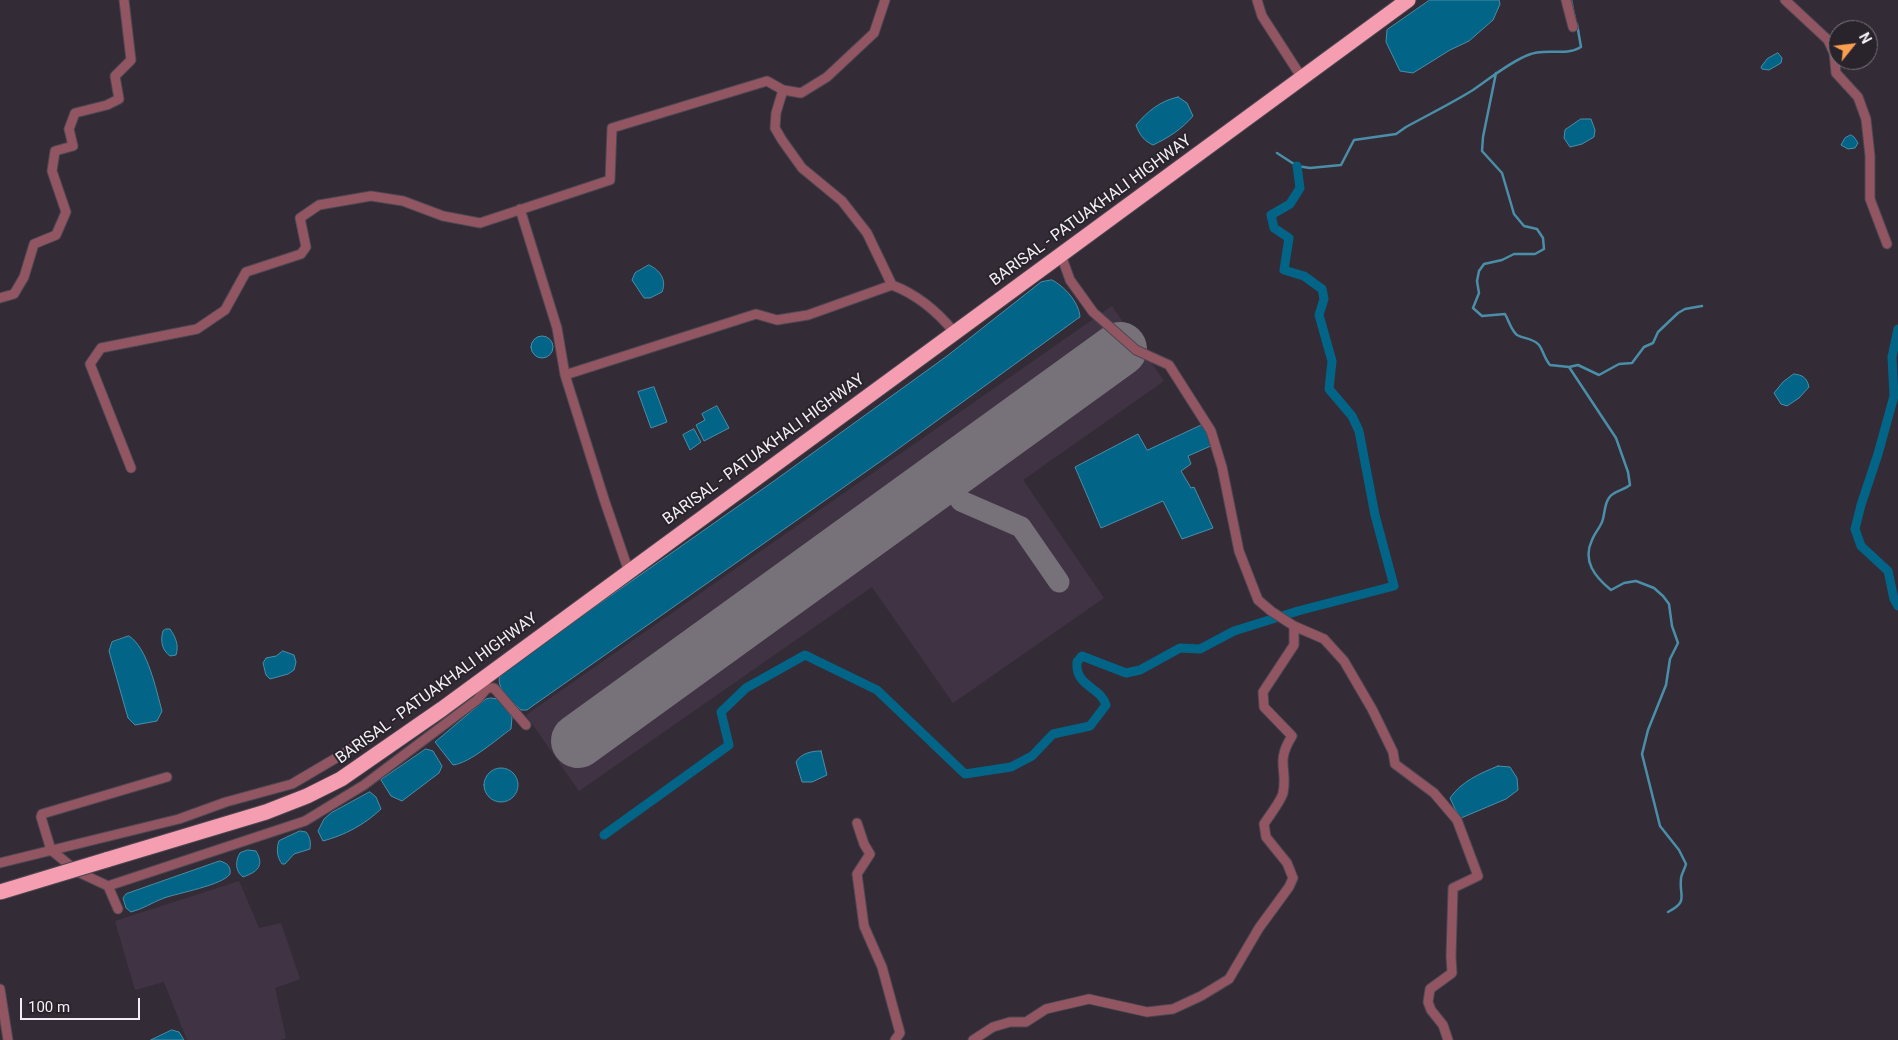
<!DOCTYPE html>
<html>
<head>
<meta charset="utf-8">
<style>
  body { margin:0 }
  #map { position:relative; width:1898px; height:1040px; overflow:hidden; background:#332c36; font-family:Roboto,sans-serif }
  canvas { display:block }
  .north { position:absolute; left:1828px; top:20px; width:50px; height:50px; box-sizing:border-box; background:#29232c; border:1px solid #79747c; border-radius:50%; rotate:61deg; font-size:14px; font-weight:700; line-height:20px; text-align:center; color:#f2eef4 }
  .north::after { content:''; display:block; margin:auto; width:18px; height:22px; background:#fa9f4f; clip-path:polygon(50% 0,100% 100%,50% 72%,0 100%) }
  .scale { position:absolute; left:20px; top:998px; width:120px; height:22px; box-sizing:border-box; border:2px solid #f2eef4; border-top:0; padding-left:6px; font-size:15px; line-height:18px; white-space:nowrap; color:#f2eef4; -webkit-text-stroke:4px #29232c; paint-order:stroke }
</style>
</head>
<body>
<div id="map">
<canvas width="1898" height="1040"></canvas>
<div class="north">N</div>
<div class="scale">100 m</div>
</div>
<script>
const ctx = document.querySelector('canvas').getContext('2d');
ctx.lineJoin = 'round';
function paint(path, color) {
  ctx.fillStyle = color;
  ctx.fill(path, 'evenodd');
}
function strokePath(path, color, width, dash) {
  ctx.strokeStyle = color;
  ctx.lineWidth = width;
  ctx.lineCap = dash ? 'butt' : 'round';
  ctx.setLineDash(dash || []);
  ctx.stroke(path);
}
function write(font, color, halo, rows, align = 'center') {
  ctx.font = font + ' Roboto,sans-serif';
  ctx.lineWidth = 4;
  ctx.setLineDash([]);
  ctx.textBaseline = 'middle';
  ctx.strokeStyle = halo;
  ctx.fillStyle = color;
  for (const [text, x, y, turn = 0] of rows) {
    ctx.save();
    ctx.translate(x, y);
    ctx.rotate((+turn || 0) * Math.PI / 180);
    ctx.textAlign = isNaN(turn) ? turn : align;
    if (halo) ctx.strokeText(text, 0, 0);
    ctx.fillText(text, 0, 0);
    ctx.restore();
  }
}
const built = new Path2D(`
  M 1112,306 L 1164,381 L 1023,480 L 1104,598 L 953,703 L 872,587 L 579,791 L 526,715 Z
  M 239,881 L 259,928 L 281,923 L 300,979 L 275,988 L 286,1038 L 281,1040 L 187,1040 L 164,982 L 135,990 L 115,921 Z`);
const water = new Path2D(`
  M 1430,0 L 1499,0 L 1500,4 L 1493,20 L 1469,41 L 1450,50 L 1413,73 L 1400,71 L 1386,42 L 1387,30 Z
  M 1778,53 L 1782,58 L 1781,63 L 1769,70 L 1762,69 L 1761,67 L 1767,59 Z
  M 1178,97 L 1187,103 L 1193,116 C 1182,129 1168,138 1153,145 C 1144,141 1139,134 1136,125 C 1148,111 1160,101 1178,97 Z
  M 1581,119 L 1591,119 L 1595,130 L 1594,137 L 1582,144 L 1570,147 L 1564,138 L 1565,130 Z
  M 1851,135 L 1854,137 L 1858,143 L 1855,148 L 1848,149 L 1841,145 L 1845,138 Z
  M 649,265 C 660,270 667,280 662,292 L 650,298 L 644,298 L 632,280 L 635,273 Z
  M 1052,280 C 1064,286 1079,302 1080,317 L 1077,319 L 891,454 L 531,707 L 527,710 L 521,710 C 511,701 492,686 502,672 L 774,481 L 947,356 L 1041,282 Z
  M531 347a11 11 0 1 1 22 0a11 11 0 1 1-22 0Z
  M 1794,374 C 1803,375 1807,378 1809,387 L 1799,398 L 1787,406 L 1781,404 L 1774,393 L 1783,382 Z
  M 654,387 L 667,422 L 651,428 L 638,392 Z
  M 717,406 L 729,428 L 704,441 L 696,425 L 705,420 L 702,414 Z
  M 1202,425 L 1213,445 L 1188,456 L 1191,464 L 1181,471 L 1191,488 L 1194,487 L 1213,528 L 1182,539 L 1163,501 L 1101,528 L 1075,467 L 1138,434 L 1147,450 Z
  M 694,429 L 701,442 L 690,450 L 683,435 Z
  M 166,629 L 170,629 C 176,638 179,645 176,655 L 170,656 C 162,650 160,641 163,631 Z
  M 129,636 C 148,648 156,690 162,711 L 157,721 L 135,725 L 128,718 L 109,651 L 112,642 Z
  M 283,651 L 294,655 L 296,662 L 294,670 L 288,674 L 270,679 L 266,675 L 263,663 L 266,658 L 276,656 Z
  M 491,698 L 498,699 L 512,717 L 511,729 C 497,739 470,763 453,765 L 435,742 L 486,699 Z
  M 426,749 L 433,751 L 442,766 L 439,773 L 402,801 L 391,796 L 381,780 Z
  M 821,751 L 827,775 L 812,782 L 802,782 L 796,762 C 801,753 812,751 821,751 Z
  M 1498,766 L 1510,767 L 1517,778 L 1518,790 L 1506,799 L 1461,818 L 1455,809 L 1450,798 C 1462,781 1479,774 1498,766 Z
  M484 785a17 17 0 1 1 34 0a17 17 0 1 1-34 0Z
  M 370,792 L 376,797 L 381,809 C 364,825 345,835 323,841 L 318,831 L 324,819 L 331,813 Z
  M 300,831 L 306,832 C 310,837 311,842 310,849 L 294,854 L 285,864 L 282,864 C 277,857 276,849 279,841 Z
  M 248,850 L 256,851 C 265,866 257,872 243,877 C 235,871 235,861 240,853 Z
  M 220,861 C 227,863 231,866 230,874 C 223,885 178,893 164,898 C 153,902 143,909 131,912 L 126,908 L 123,898 L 126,894 Z
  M 172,1030 L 179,1032 L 184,1040 L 151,1040 Z`);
const stream = new Path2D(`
  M 1571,0 L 1575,19
  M 1496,73 L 1483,137 L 1482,151 L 1502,173 L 1514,214 L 1524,226 L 1537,229 L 1543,238 L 1544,249 L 1535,254 L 1514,254 L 1502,260 L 1484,264 L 1479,271 L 1477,281 L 1479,293 L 1473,308 L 1482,316 L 1505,314 C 1509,321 1511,330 1517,335 C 1524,339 1533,338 1539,345 C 1543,350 1544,358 1550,365 L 1569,367 L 1616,438 L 1628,472 L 1630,485 C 1624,490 1618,490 1613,494 C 1605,499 1605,511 1603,519 C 1601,527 1595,532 1592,540 C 1582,561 1595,577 1611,590 L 1624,583 L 1636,581 L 1654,588 L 1663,596 L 1669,604 L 1672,626 L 1678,643 L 1670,659 L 1666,685 L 1648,730 L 1642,754 L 1660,826 L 1679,850 L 1686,864 C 1685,869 1681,874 1681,879 C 1679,897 1689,901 1668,912
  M 1277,153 L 1297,166 L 1310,168 L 1341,165 L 1354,140 L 1396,134 L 1406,127 C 1428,115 1452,103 1473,90 C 1491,78 1508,63 1528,55 C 1545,47 1565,57 1581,47 L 1577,24
  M 1569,367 L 1578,365 L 1599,375 L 1619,364 L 1632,363 L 1644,347 L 1653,343 L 1658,332 L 1678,313 L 1685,309 L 1702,306`);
const canal = new Path2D(`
  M 1898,329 L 1892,357 L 1894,396 L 1878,454 L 1861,505 L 1855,529 L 1861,546 L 1888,571 L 1894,599 L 1898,606
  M 604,835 L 729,745 L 721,712 L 746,688 L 805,655 L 877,690 L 965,774 L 1011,767 L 1032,756 L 1053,734 L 1090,726 L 1106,705 C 1100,686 1075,687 1077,662 L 1082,656 L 1126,673 L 1140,670 L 1180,648 L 1200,649 L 1234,631 L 1298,611 L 1394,586 L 1375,515 L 1359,431 L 1352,416 L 1329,389 L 1332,361 L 1319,315 L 1324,299 L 1322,289 L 1304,276 L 1284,270 L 1289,238 L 1274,228 L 1271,215 L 1290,204 L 1300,188 L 1297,166`);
const taxiway = new Path2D(`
  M 944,477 L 961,501 L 1021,527 L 1059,582`);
const runway = new Path2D(`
  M 578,741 L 1120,349`);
const street = new Path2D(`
  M 1257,0 L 1262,16 L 1302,78
  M 1566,0 L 1573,27
  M 1785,0 L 1828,40 L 1834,53 L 1836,73 L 1858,97 L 1866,119 L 1870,156 L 1870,199 L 1887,244
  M 783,90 L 776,113 L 775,128 L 782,140 L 802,168 L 842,201 L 867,233 L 892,285
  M 520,209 L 557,328 L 565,375 L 604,499 L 629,572
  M 1061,255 L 1070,280 L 1093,312 L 1136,350 L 1169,365 L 1211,431 L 1222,467 L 1239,551 L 1258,600 L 1271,611 L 1294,626 L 1324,639 L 1344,661 L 1372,709 L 1393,752 L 1395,764 L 1434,793 L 1457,820 L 1478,876 L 1453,888 L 1451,956 L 1452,973 L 1430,989 L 1428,1002 L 1431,1010 L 1443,1025 L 1448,1040
  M 0,298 L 14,294 L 24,277 L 34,244 L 56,235 L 66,212 L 52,171 L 55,151 L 73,146 L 69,129 L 75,113 L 107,105 L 119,99 L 115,76 L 131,60 L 124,0
  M 565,375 L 756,314 L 777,320 L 808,315 L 892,285 C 918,295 937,311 954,332
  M 131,468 L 90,364 L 101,348 L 197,329 L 225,310 L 246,272 L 301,254 L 306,247 L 300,218 L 319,205 L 371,196 L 403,201 L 443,216 L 480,223 L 610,180 L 612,128 L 767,81 L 783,90 L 801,93 L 827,77 L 874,33 L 885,0
  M 167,777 L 42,814 L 41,817 L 51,850 L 78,872 L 108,886 L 305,821 L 364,785 L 477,700 L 487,688 L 494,688 L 526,725
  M 857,823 L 864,844 L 870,854 L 857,874 L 864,926 L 882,967 L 900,1033 L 895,1040
  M 0,863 L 179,819 L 226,802 L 292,784 L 370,738
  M 108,886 L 118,909
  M 0,989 L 8,1040
  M 973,1040 L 993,1027 L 1010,1022 L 1026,1022 L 1046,1009 L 1089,999 L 1147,1012 L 1173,1009 L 1201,996 L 1229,979 L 1259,928 L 1289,887 L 1293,878 L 1287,863 L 1266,837 L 1264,824 C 1269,816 1281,801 1283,793 C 1288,768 1275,763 1292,736 L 1264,707 L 1263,692 L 1294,645 L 1294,626`);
const highway = new Path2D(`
  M 106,860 L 266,812 L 307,796 L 341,779 L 442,709 L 1408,0`);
const highwayBridge = new Path2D(`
  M 0,892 L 106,860`);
const streetNames = [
  ["BARISAL - PATUAKHALI HIGHWAY",1091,211,-36],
  ["BARISAL - PATUAKHALI HIGHWAY",764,450,-36],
  ["BARISAL - PATUAKHALI HIGHWAY",437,689,-36]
];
paint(built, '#403444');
paint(water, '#026588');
strokePath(water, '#4a8ea8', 1);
strokePath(stream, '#4a8ea8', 2.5);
strokePath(canal, '#026588', 9);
strokePath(taxiway, '#77717a', 21);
strokePath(runway, '#77717a', 54);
strokePath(street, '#4e4751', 11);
strokePath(highway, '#4e4751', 17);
strokePath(street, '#925663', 9);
strokePath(highway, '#f69eb1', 15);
strokePath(highwayBridge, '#4e4751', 17, []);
strokePath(highwayBridge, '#f69eb1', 15);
write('16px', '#f2eef4', '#29232c', streetNames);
</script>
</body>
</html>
